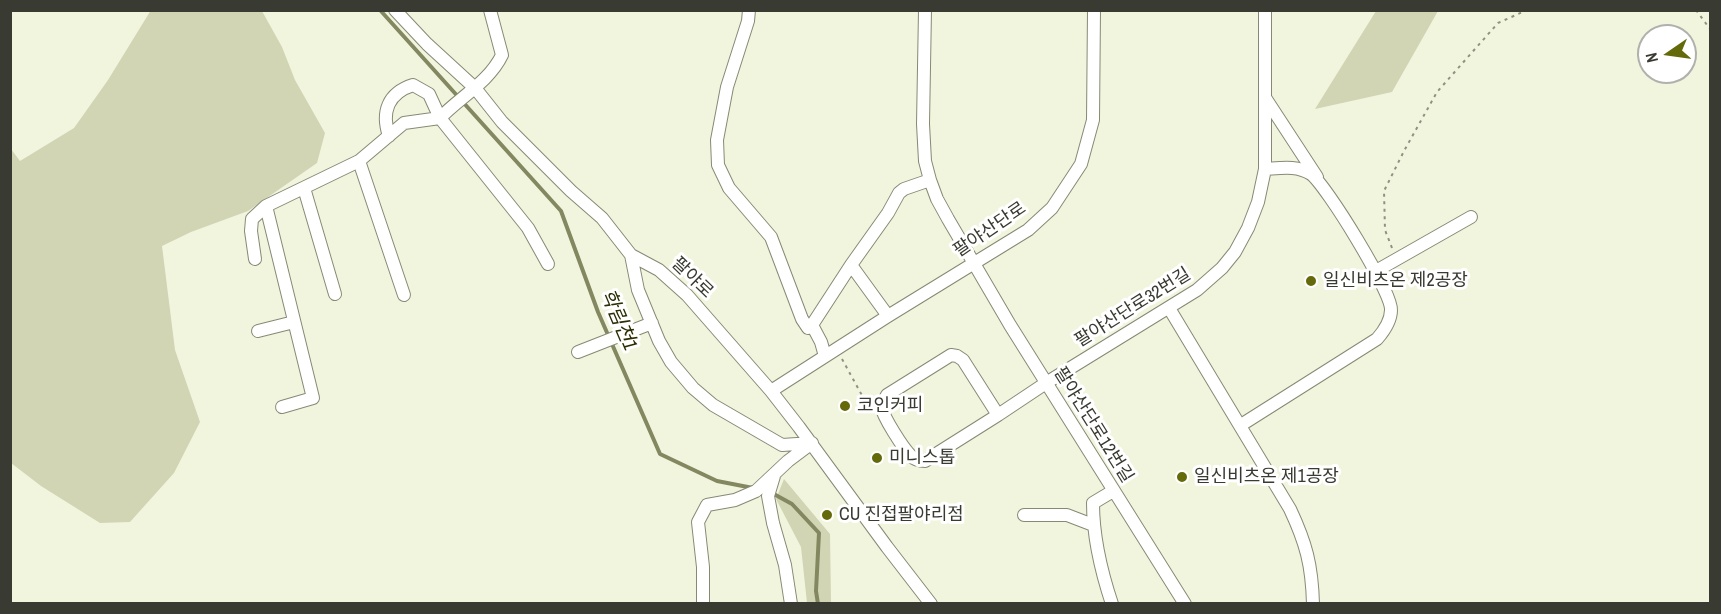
<!DOCTYPE html>
<html>
<head>
<meta charset="utf-8">
<style>
  body { margin:0 }
  #map { position:relative; width:1721px; height:614px; overflow:hidden; background:#f2f5de; font-family:"Archivo Narrow",sans-serif }
  canvas { display:block }
  .frame { position:absolute; inset:0; border:12px solid #393a31; pointer-events:none }
  .north { position:absolute; left:1637px; top:24px; width:60px; height:60px; box-sizing:border-box; background:#fff; border:2px solid #b0b0ad; border-radius:50%; rotate:257deg; font-size:16px; font-weight:700; line-height:24px; text-align:center; color:#393a31 }
  .north::after { content:''; display:block; margin:auto; width:21px; height:27px; background:#646909; clip-path:polygon(50% 0,100% 100%,50% 72%,0 100%) }
</style>
</head>
<body>
<div id="map">
<canvas width="1721" height="614"></canvas>
<div class="frame"></div>
<div class="north">N</div>
</div>
<script>
const ctx = document.querySelector('canvas').getContext('2d');
ctx.lineJoin = 'round';
function paint(path, color) {
  ctx.fillStyle = color;
  ctx.fill(path, 'evenodd');
}
function strokePath(path, color, width, dash) {
  ctx.strokeStyle = color;
  ctx.lineWidth = width;
  ctx.lineCap = dash ? 'butt' : 'round';
  ctx.setLineDash(dash || []);
  ctx.stroke(path);
}
function write(font, color, halo, rows, align = 'center') {
  ctx.font = font + ' "Archivo Narrow","Noto Sans KR",sans-serif';
  ctx.lineWidth = 6;
  ctx.setLineDash([]);
  ctx.textBaseline = 'middle';
  ctx.strokeStyle = halo;
  ctx.fillStyle = color;
  for (const [text, x, y, turn = 0] of rows) {
    ctx.save();
    ctx.translate(x, y);
    ctx.rotate((+turn || 0) * Math.PI / 180);
    ctx.textAlign = isNaN(turn) ? turn : align;
    if (halo) ctx.strokeText(text, 0, 0);
    ctx.fillText(text, 0, 0);
    ctx.restore();
  }
}
const green = new Path2D(`
  M 151,10 L 262,11 L 282,47 L 295,80 L 325,133 L 317,163 L 248,211 L 191,232 L 162,246 L 175,350 L 200,422 L 174,473 L 130,522 L 100,523 L 41,486 L 11,463 L 11,149 L 20,161 L 74,128 L 108,80 Z
  M 1376,11 L 1438,11 L 1392,92 L 1315,109 Z
  M 784,479 L 830,534 L 831,603 L 807,603 L 801,547 L 776,499 Z`);
const stream = new Path2D(`
  M 380,10 L 561,211 L 598,312 L 660,454 L 717,481 L 753,488
  M 772,493 L 792,504 L 819,533 L 816,591 L 818,604`);
const path = new Path2D(`
  M 1696,10 L 1710,29
  M 1392,248 L 1385,230 L 1384,191 L 1404,151 L 1437,92 L 1498,23 L 1527,10
  M 842,359 L 864,399 L 869,403`);
const minor = new Path2D(`
  M 395,10 L 427,44 L 475,88 L 502,122 L 571,191 L 602,218 L 631,255 L 659,270 L 687,295 L 771,391 L 799,427 L 887,547 L 931,604
  M 490,10 L 502,55 C 489,82 460,97 440,118 L 528,228 L 548,264
  M 749,10 L 748,21 L 727,87 L 717,140 L 718,165 L 729,188 L 771,237 L 802,319 L 808,328 L 812,325
  M 925,10 L 923,124 L 925,161 L 930,180 L 937,199 L 948,219 L 1010,325 L 1185,604
  M 1266,99 L 1317,177
  M 359,161 L 404,295
  M 304,188 L 335,294
  M 631,255 L 638,290 L 659,341 L 671,362 L 693,388 L 713,405 L 782,445 L 812,443
  M 255,259 L 251,231 L 252,219 L 266,206
  M 851,265 L 888,316
  M 1376,271 L 1471,217
  M 1169,308 L 1290,509 C 1306,543 1312,565 1313,604
  M 258,331 L 294,322
  M 578,352 L 652,323
  M 825,356 L 821,342 L 812,325 L 851,265 L 888,213 L 899,193 L 904,189 L 930,180
  M 771,391 L 888,316 L 1028,230 L 1052,208 L 1081,164 L 1093,120 L 1094,10
  M 282,407 L 313,398 L 266,206 L 359,161 L 404,123 L 440,118 L 429,94 L 413,85 C 388,93 381,112 389,136
  M 998,415 L 963,360 L 957,356 L 951,355 L 887,395 L 881,406 C 883,417 903,448 911,456 C 915,460 919,461 925,461 L 998,415 L 1046,383 L 1197,290 L 1222,268 L 1235,252 L 1248,228 L 1258,202 L 1265,169 L 1265,10
  M 1241,425 L 1377,339 C 1384,331 1391,320 1391,310 C 1392,292 1326,185 1311,174 C 1297,165 1281,168 1265,169
  M 774,476 L 768,496 L 773,523 L 785,565 L 791,604
  M 1024,515 L 1067,515 L 1093,525
  M 703,604 L 703,567 L 698,522 L 707,505 L 735,500 L 756,491 L 788,461 L 812,443
  M 1112,604 C 1101,571 1093,537 1093,503 L 1113,491`);
const markers = [
  [1311,281,6,"#646909"],
  [845,406,6,"#646909"],
  [877,458,6,"#646909"],
  [1182,477,6,"#646909"],
  [827,515,6,"#646909"]
];
const streetNames = [
  ["팔야산단로",990,230,-34],
  ["팔야로",692,278,44],
  ["팔야산단로32번길",1133,308,-32],
  ["팔야산단로12번길",1093,425,58]
];
const poiNames = [
  ["일신비츠온 제2공장",1323,281],
  ["코인커피",857,406],
  ["미니스톱",889,458],
  ["일신비츠온 제1공장",1194,477],
  ["CU 진접팔야리점",839,515]
];
const waterNames = [
  ["학림천1",618,320,67]
];
paint(green, '#d1d5b3');
strokePath(stream, '#848861', 4);
strokePath(minor, '#878975', 14);
strokePath(path, '#8f9182', 2, [3, 4.5]);
strokePath(minor, '#fff', 12);
for (const [x, y, r, color] of markers) {
  const dot = new Path2D();
  dot.arc(x, y, r, 0, 2 * Math.PI);
  ctx.fillStyle = color;
  ctx.fill(dot);
  strokePath(dot, '#fff', 2);
}
write('18px', '#393a31', '#fff', streetNames);
write('18px', '#393a31', '#fff', poiNames, 'left');
write('italic 20px', '#2b2d03', '#fff', waterNames);
</script>
</body>
</html>
